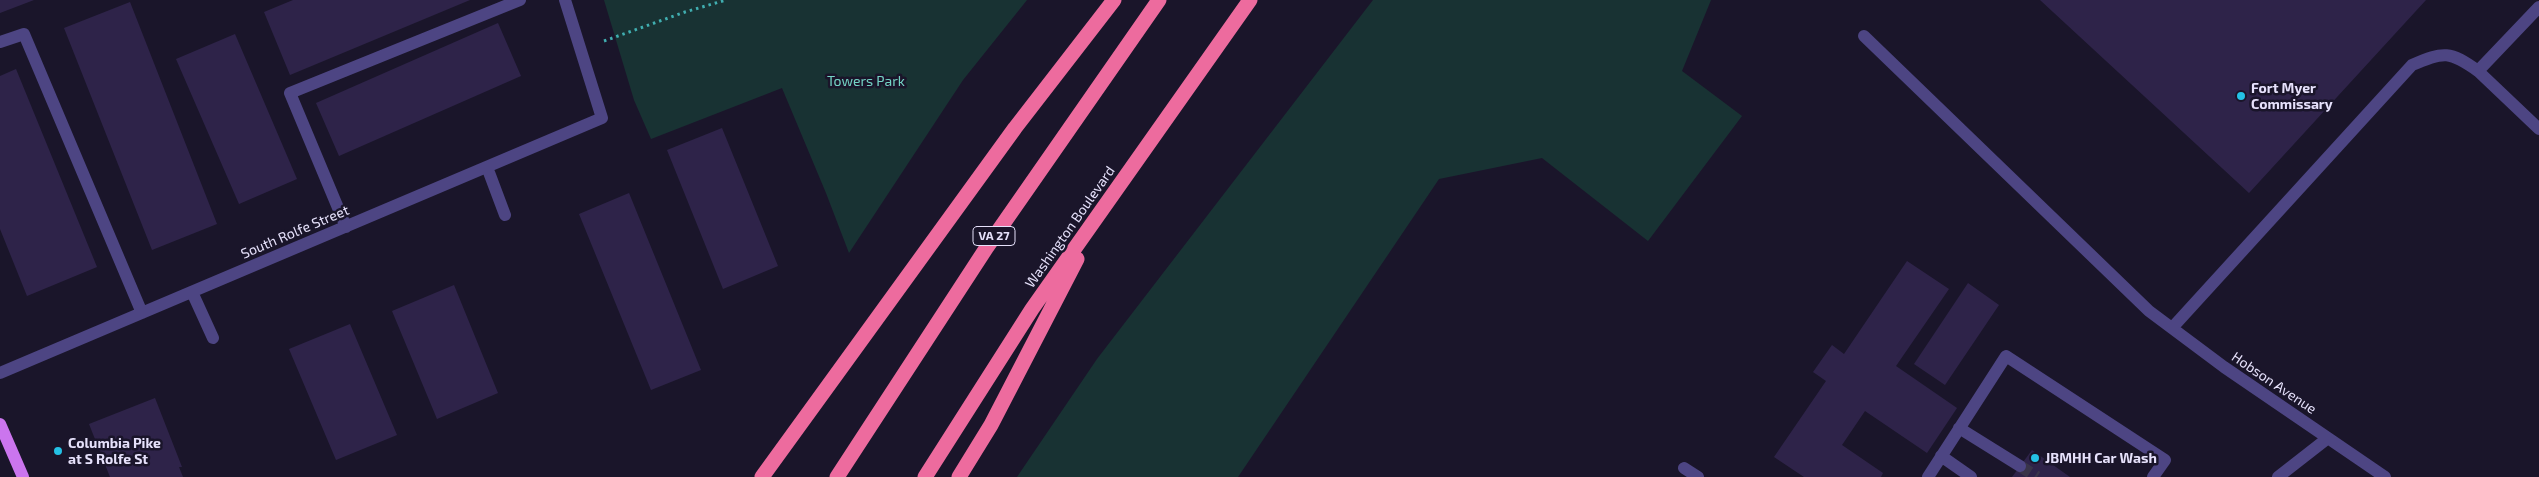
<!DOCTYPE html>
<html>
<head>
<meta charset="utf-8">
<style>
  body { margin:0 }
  canvas { display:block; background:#1a152a }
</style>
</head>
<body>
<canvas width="2539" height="477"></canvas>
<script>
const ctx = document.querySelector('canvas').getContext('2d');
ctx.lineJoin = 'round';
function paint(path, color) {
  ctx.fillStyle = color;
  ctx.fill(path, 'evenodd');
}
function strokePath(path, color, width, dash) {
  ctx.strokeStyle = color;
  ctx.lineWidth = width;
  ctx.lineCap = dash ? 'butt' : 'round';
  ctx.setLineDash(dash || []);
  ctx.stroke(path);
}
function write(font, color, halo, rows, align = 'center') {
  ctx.font = font + ' "Exo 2",sans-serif';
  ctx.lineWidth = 5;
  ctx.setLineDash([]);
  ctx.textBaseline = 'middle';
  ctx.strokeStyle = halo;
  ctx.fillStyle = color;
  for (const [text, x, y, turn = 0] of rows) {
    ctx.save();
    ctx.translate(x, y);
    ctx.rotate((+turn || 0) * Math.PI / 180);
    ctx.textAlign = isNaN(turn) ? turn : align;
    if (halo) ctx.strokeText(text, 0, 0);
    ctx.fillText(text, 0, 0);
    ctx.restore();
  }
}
const green = new Path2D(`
  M 604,0 L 1027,0 L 963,80 L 849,253 L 826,193 L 782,88 L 651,139 L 634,100 Z
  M 1373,0 L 1711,0 L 1682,71 L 1742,116 L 1648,241 L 1542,158 L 1439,179 L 1238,477 L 1017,477 L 1097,359 Z`);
const building = new Path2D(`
  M 0,0 L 34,0 L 0,13 Z
  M 293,0 L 470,0 L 290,75 L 264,12 Z
  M 2040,0 L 2426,0 L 2249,193 Z
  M 130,2 L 217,224 L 152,250 L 64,28 Z
  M 498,23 L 521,76 L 339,156 L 316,103 Z
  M 235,34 L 297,179 L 239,204 L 176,59 Z
  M 16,69 L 97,267 L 27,296 L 0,229 L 0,76 Z
  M 722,128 L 778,266 L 723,289 L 667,150 Z
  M 629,193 L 701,370 L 651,390 L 579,214 Z
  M 1907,261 L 1949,289 L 1896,366 L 1957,408 L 1927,453 L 1865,411 L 1842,445 L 1883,473 L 1881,477 L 1804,477 L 1774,457 L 1826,381 L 1813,372 L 1832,345 L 1844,354 Z
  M 1968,283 L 1999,305 L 1945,385 L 1914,364 Z
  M 454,285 L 498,393 L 437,419 L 392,311 Z
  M 350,324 L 397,435 L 336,460 L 289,349 Z
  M 155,398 L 182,467 L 179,467 L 183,477 L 110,477 L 89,424 Z
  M 2032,450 L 2070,477 L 2012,477 Z`);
const minorTunnel = new Path2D(`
  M 2020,466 L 2037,477`);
const path = new Path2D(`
  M 604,41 L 685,12 L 726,0`);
const minor = new Path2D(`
  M 1864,36 L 2149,311 L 2224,367 L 2385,477
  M 0,42 L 24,34 L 142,313
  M 2478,71 L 2539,129
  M 487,167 L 505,215
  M 346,227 L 290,93 L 520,0
  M 192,292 L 213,338
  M 2172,328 L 2412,65 C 2444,51 2450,51 2478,71 L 2539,7
  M 0,373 L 602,118 L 565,0
  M 1959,428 L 2020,466
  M 1941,456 L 1971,477
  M 1684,468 L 1698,477
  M 1928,477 L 2006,356 L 2165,460 L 2153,477
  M 2278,477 L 2328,438`);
const major = new Path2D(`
  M 0,424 L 23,477`);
const highway = new Path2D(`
  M 762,477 L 1015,128 L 1114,0
  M 837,477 L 987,247 L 1159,0
  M 925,477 L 1032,309 L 1250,0
  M 959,477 L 991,425 L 1077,259`);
const markers = [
  [2241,96,5,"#24c1e5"],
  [58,451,5,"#24c1e5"],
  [2035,458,5,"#24c1e5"]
];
const shields = [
  [994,236,42]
];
const shieldNames = [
  ["VA 27",994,236]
];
const parkNames = [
  ["Towers Park",866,81]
];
const poiNames = [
  ["Fort Myer",2251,88],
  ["Commissary",2251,104],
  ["Columbia Pike",68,443],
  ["at S Rolfe St",68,459],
  ["JBMHH Car Wash",2045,458]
];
const streetNames = [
  ["Washington Boulevard",1070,227,-55],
  ["South Rolfe Street",295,232,-23],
  ["Hobson Avenue",2274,383,34]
];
paint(green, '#183233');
paint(building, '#2e2349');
strokePath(minorTunnel, '#393449', 12, [12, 6]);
strokePath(path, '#40aeb0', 3, [2.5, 4]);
strokePath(minor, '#4d4583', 12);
strokePath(major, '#cb75ee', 12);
strokePath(highway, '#ed6b9e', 15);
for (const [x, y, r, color] of markers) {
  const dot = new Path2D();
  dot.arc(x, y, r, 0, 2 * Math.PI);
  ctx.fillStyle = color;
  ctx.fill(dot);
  strokePath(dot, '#1a152a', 2);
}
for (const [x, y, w] of shields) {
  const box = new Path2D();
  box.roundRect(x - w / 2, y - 9.5, w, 19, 4);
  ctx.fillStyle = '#1a152a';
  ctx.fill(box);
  strokePath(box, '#e6e1fb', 1);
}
write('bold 12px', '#e6e1fb', null, shieldNames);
write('14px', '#74d4c5', '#1a152a', parkNames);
write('bold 14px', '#e6e1fb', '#1a152a', poiNames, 'left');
write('14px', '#e6e1fb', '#1a152a', streetNames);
</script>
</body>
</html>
